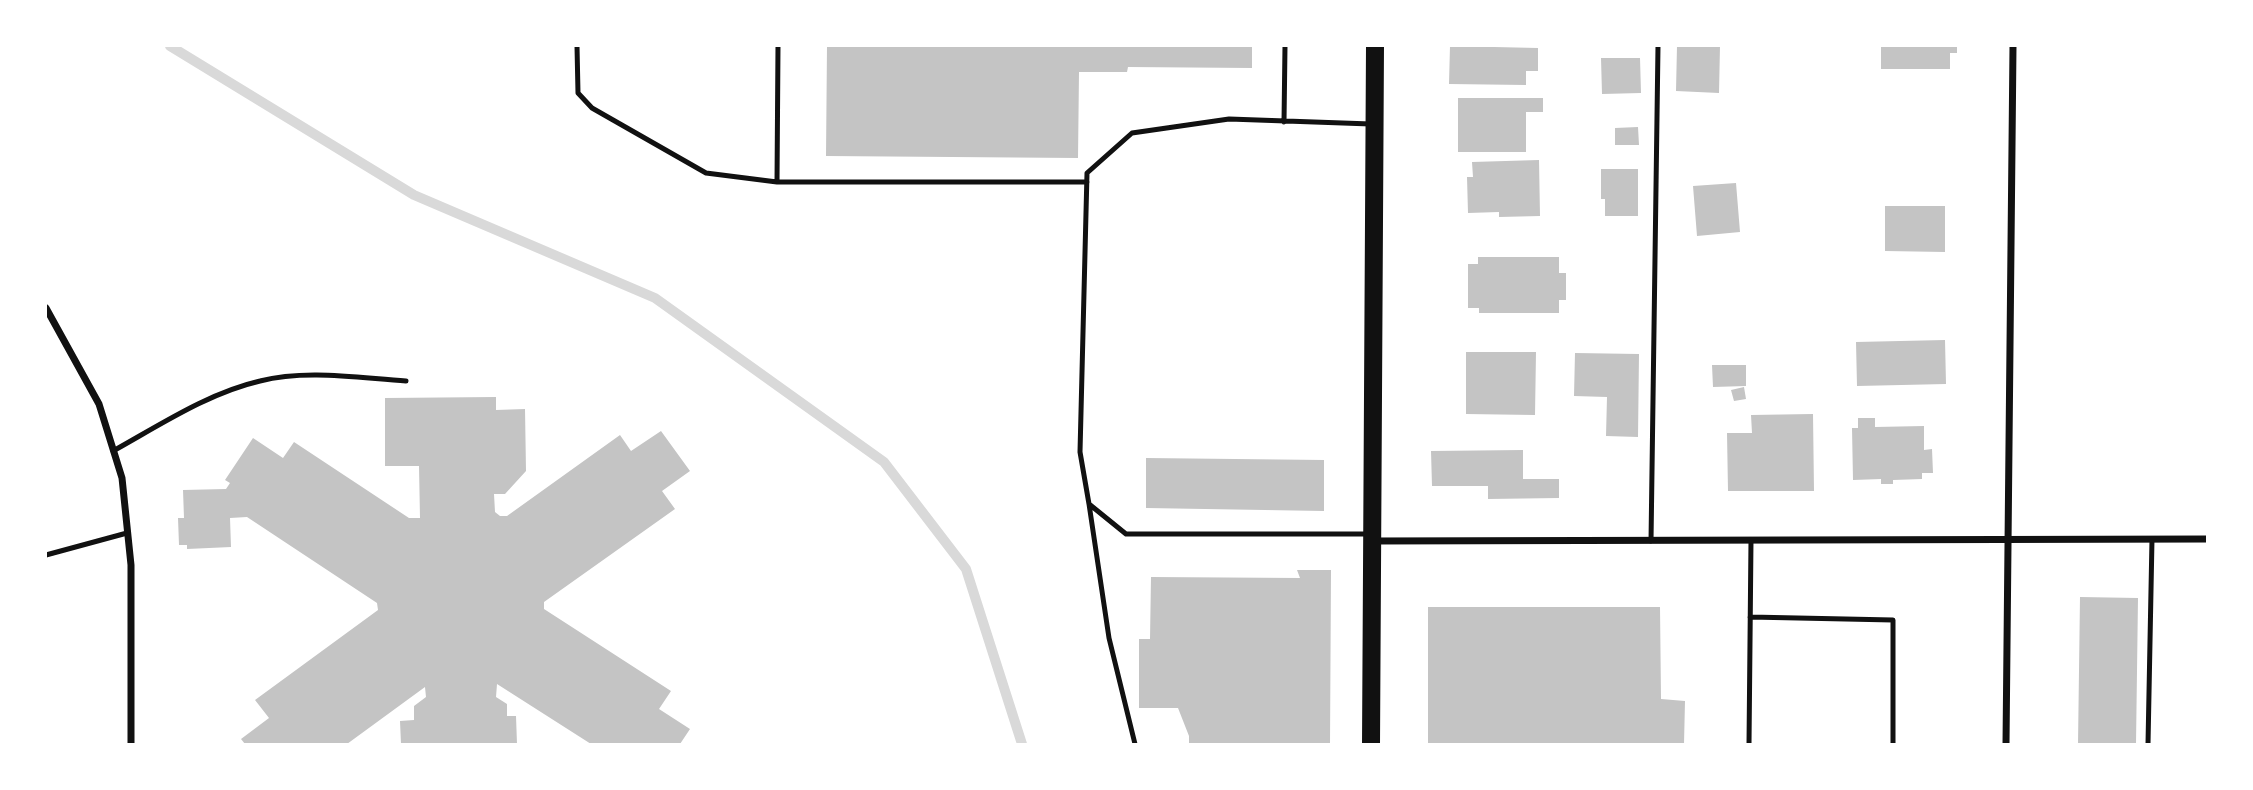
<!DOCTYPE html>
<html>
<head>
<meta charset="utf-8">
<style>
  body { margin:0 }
  #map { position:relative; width:2253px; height:790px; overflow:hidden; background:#fff; font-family:Montserrat,sans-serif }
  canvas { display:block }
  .frame { position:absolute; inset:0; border:47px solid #fff; pointer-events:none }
</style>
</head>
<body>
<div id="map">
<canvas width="2253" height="790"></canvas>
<div class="frame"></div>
</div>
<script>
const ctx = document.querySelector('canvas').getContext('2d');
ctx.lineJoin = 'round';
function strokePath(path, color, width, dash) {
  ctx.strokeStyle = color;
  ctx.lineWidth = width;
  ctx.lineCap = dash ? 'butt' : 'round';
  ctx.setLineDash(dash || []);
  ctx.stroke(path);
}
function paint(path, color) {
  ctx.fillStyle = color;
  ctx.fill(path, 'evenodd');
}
const stream = new Path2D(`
  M 170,46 L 414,195 L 655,298 L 884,462 L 966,569 L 1022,744`);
const building = new Path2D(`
  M 827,46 L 1252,46 L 1252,68 L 1128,67 L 1127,72 L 1079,72 L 1078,158 L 826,156 Z
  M 1450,46 L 1538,48 L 1538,71 L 1526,71 L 1526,85 L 1449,84 Z
  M 1677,46 L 1720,46 L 1719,93 L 1676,91 Z
  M 1881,46 L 1957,46 L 1957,53 L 1950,53 L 1950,69 L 1881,69 Z
  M 1601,58 L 1640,58 L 1641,93 L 1602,94 Z
  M 1458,98 L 1543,98 L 1543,112 L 1526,112 L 1526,152 L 1458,152 Z
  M 1638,127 L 1639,145 L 1615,145 L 1615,128 Z
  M 1539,160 L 1540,216 L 1499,217 L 1499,212 L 1468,213 L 1467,177 L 1473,177 L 1472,162 Z
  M 1601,169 L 1638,169 L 1638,216 L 1605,216 L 1605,199 L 1601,199 Z
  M 1736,183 L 1740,232 L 1697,236 L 1693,186 Z
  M 1885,206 L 1945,206 L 1945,252 L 1885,251 Z
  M 1478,257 L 1559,257 L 1559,273 L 1566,273 L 1566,300 L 1559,300 L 1559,313 L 1479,313 L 1479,308 L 1468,308 L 1468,264 L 1478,264 Z
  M 1945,340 L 1946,384 L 1857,386 L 1856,342 Z
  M 1466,352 L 1536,352 L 1535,415 L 1466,414 Z
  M 1575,353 L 1639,354 L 1638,437 L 1606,436 L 1607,397 L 1574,396 Z
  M 1712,365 L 1746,365 L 1746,386 L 1713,387 Z
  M 1744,387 L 1746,399 L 1734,401 L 1731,390 Z
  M 496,397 L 496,410 L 525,409 L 526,471 L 505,494 L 494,494 L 495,512 L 500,516 L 507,516 L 620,435 L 631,451 L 661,431 L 690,471 L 662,491 L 675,509 L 544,602 L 544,609 L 671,691 L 659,709 L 690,729 L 680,744 L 591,744 L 497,684 L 496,697 L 507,704 L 507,716 L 516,716 L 517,744 L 401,744 L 400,721 L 414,720 L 414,706 L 426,697 L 425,687 L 347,744 L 245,744 L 241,739 L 269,718 L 255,700 L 378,610 L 377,603 L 247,517 L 230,518 L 231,547 L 187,549 L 187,545 L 179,545 L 178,518 L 184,518 L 183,490 L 226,489 L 230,483 L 225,480 L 253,438 L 283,458 L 294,442 L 409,518 L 420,518 L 419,466 L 385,466 L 385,398 Z
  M 1813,414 L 1814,491 L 1728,491 L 1727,433 L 1752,433 L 1751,415 Z
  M 1858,418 L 1875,418 L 1875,427 L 1924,426 L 1924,450 L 1932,449 L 1933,473 L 1922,473 L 1922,479 L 1893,480 L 1893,484 L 1881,484 L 1881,479 L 1853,480 L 1852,428 L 1858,428 Z
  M 1523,450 L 1523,479 L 1559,479 L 1559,498 L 1488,499 L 1488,486 L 1432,486 L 1431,451 Z
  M 1146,458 L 1324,460 L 1324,511 L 1146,508 Z
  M 1297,570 L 1331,570 L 1330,744 L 1189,744 L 1189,736 L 1178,708 L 1139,708 L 1139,639 L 1150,639 L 1151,577 L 1300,578 Z
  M 2080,597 L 2138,598 L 2136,744 L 2078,744 Z
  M 1428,607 L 1660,607 L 1661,699 L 1685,701 L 1684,744 L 1428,744 Z`);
const service = new Path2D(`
  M 577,46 L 578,93 L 592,108 L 706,173 L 777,182
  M 778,46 L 777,182 L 1087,182
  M 1284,122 L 1285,46
  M 113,451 C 160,425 208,393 260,381 C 306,369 359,378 406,381
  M 1089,504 L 1109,638 L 1135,744
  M 1370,534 L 1126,534 L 1089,504 L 1080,452 L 1087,173 L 1132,133 L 1229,119 L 1371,124
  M 1651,541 L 1658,46
  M 46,555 L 127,533
  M 1750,617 L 1893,620 L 1893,744
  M 1749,744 L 1751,540
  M 2148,744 L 2152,539`);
const minor = new Path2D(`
  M 46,308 L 99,404 L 122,478 L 131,565 L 131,744
  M 1373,541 L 2208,539
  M 2006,744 L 2013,46`);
const primary = new Path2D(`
  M 1371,744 L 1375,46`);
strokePath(stream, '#d9d9d9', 10);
paint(building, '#c4c4c4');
strokePath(service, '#111', 5);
strokePath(minor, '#111', 7);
strokePath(primary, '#111', 18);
</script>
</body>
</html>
